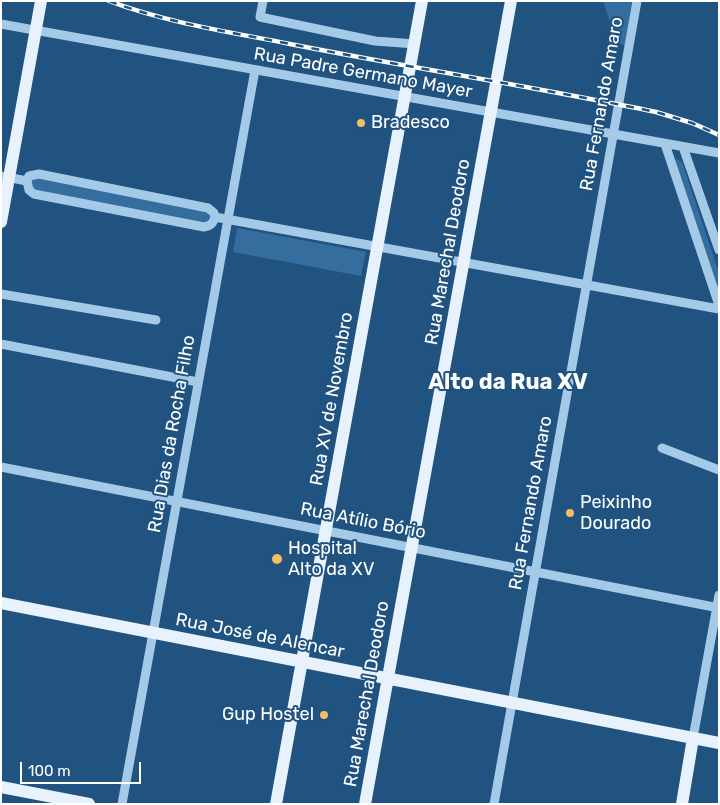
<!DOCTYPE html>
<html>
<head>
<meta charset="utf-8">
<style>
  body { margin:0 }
  #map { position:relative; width:720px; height:805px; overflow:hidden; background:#205380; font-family:Rubik,sans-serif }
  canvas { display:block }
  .frame { position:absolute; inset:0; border:2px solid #fff; pointer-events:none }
  .scale { position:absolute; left:20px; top:762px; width:121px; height:22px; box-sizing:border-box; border:2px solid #fff; border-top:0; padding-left:6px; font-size:15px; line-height:18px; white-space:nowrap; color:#fff; -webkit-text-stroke:4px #205380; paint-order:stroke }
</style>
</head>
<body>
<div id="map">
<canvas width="720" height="805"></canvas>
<div class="frame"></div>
<div class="scale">100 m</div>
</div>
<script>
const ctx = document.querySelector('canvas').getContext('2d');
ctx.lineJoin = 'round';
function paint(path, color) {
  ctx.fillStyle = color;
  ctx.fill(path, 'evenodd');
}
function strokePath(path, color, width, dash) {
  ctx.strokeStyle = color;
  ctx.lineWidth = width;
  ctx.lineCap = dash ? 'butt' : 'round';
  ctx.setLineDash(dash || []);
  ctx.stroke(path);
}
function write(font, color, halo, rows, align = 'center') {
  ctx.font = font + ' Rubik,sans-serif';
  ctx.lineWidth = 4;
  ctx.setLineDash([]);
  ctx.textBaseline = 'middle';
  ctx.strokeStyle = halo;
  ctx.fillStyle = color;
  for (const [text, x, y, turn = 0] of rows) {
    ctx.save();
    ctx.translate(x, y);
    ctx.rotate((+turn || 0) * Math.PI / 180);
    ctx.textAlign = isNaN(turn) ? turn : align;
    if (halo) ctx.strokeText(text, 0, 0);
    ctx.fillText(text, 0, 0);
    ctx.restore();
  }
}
const green = new Path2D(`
  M 603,1 L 632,1 L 625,45 L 617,43 Z
  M 676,159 L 682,162 L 719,273 L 719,298 L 674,160 Z
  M 34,178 L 38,178 L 207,211 L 211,218 L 205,224 L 35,190 L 31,186 L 31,182 Z
  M 237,228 L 366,252 L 361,276 L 233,252 Z`);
const minor = new Path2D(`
  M 263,1 L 260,17 L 375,41 L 415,44
  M 1,24 L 719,153
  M 665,144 L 719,305
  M 683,147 L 719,250
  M 1,176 L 27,181
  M 27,181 L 29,190 L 34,194 L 204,227 C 210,226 213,224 215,217
  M 27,181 L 29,176 L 39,174 L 208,208 L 214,213 L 215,217
  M 215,217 L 719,309
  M 1,294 L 156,320
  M 1,344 L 198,382
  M 662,448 L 719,470
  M 1,467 L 719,608
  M 693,738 L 719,595
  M 122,804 L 255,70
  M 494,804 L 637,1`);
const major = new Path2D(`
  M 1,222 L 41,1
  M 1,603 L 719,743
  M 1,787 L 89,804
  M 276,804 L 422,1
  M 365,804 L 511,1
  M 682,804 L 693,738`);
const rail = new Path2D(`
  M 109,1 C 167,23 230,32 290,44 C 412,68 535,87 656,112 L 692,123 L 719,135`);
const markers = [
  [361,123,5,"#f5bd65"],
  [570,513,5,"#f5bd65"],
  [277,559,6,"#f5bd65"],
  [324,715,5,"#f5bd65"]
];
const streetNames = [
  ["Rua Padre Germano Mayer",363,73,10],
  ["Rua Fernando Amaro",602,104,-80],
  ["Rua Marechal Deodoro",448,252,-80],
  ["Rua XV de Novembro",332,399,-80],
  ["Rua Dias da Rocha Filho",172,434,-80],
  ["Rua Fernando Amaro",531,503,-80],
  ["Rua Atílio Bório",363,521,11],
  ["Rua José de Alencar",260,636,11],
  ["Rua Marechal Deodoro",367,694,-80]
];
const poiNames = [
  ["Bradesco",371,123],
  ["Peixinho",580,503],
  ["Dourado",580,524],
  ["Hospital",288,549],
  ["Alto da XV",288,570],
  ["Gup Hostel",314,715,"right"]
];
const districtNames = [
  ["Alto da Rua XV",508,383]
];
paint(green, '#346d9e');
strokePath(minor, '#a5cae8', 9);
strokePath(major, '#e7f2fd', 12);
strokePath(rail, '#fff', 4.5);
strokePath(rail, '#205380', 2.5, [8]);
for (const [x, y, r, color] of markers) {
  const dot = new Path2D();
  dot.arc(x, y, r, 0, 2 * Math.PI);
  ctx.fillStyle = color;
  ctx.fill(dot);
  strokePath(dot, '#205380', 2);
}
write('18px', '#fff', '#205380', streetNames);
write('18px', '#fff', '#205380', poiNames, 'left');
write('bold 22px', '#fff', '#205380', districtNames);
</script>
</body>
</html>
